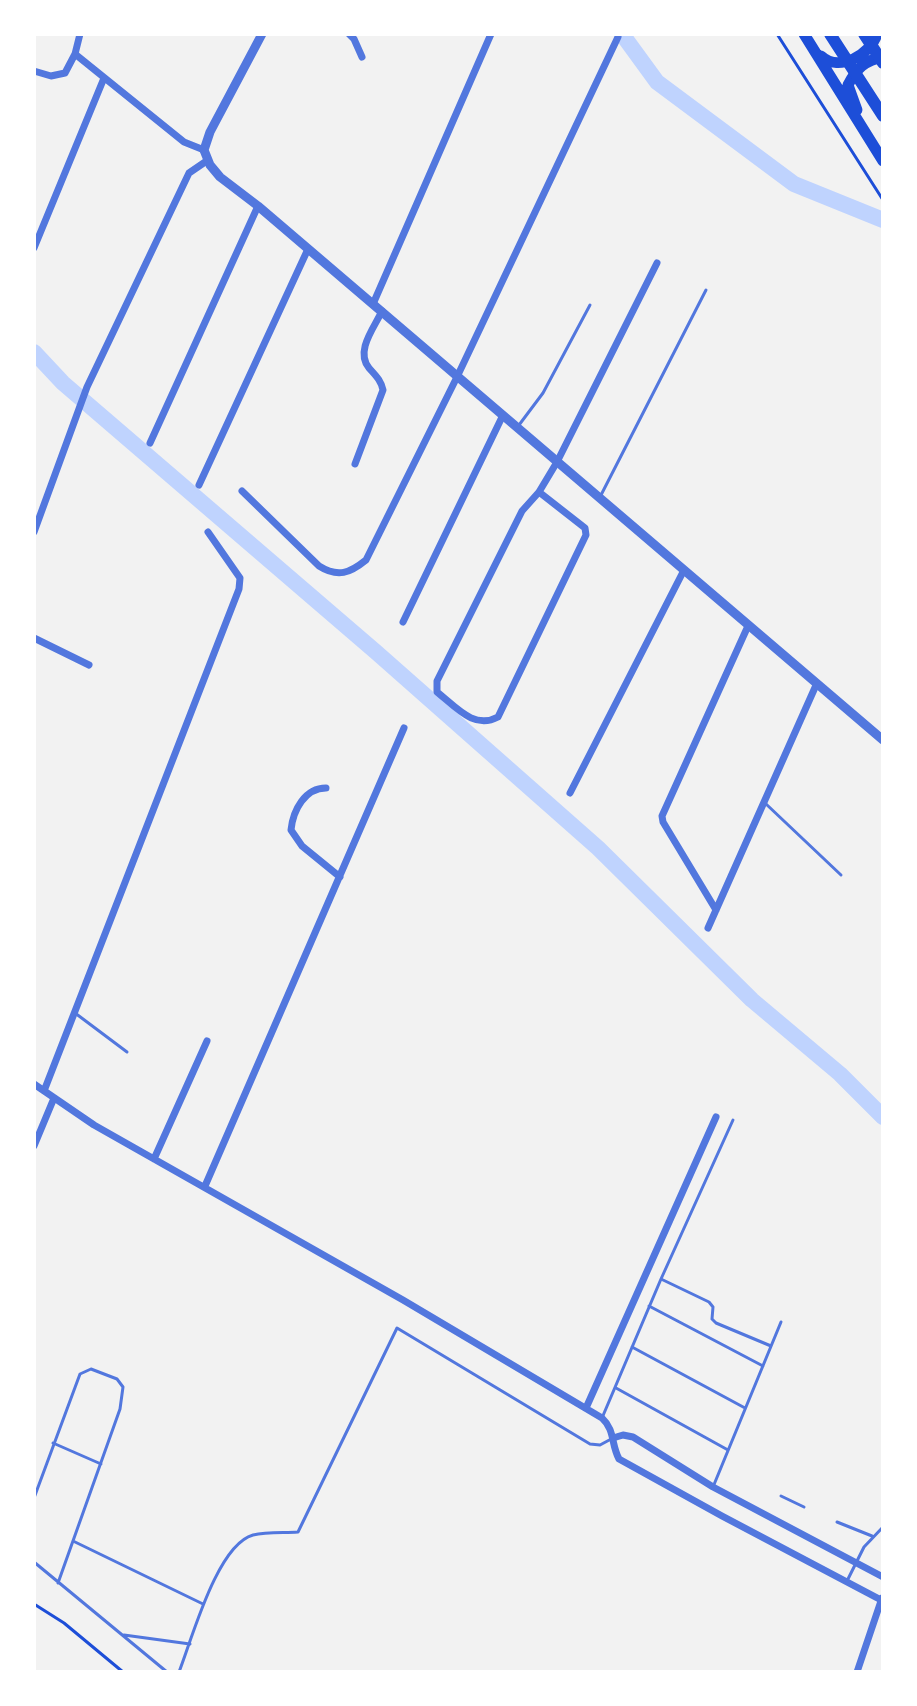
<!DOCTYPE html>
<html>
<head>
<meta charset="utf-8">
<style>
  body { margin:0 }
  #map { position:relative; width:917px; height:1706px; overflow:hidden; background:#f2f2f2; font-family:"Exo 2",sans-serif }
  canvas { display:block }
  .frame { position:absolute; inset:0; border:36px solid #fff; pointer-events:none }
</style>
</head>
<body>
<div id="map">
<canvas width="917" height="1706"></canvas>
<div class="frame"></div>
</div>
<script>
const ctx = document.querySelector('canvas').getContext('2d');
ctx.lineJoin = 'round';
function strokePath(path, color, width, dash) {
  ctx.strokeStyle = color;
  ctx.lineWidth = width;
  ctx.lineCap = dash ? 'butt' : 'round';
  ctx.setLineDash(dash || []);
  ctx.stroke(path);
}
const canal = new Path2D(`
  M 622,34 L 657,82 L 794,184 L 883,220
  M 34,352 L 63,383 L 376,652 L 598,848 L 752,1000 L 840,1074 L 883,1117`);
const path = new Path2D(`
  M 777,34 L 883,200
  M 34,1604 L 64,1623 L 123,1672`);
const service = new Path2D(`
  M 519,425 L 543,393 L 590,305
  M 600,497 L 706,290
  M 766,804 L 841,875
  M 75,1013 L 127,1052
  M 733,1120 L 661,1279 L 709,1302 L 713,1307 L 712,1319 L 716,1323 L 771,1346
  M 649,1306 L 763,1366
  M 632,1347 L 745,1408
  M 616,1388 L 728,1450
  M 602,1418 L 661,1279
  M 53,1443 L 101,1464
  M 713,1487 L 781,1322
  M 781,1496 L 804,1507
  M 34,1498 L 80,1374 L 91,1369 L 117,1379 L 123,1387 L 120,1409 L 58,1583
  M 837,1522 L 872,1536
  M 73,1541 L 203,1604
  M 34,1562 L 167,1672
  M 847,1581 L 864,1547 L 883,1527
  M 124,1635 L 190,1644
  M 179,1672 C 192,1639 217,1545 253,1535 C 267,1532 284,1533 298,1532 L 397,1328 L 590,1444 L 600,1445 L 613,1438`);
const minor = new Path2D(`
  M 349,34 L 354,39 L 362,57
  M 75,54 L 184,142 L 204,150
  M 34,71 L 51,76 L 65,73 L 75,54 L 80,34
  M 34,248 L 104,78
  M 373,304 L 491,34
  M 150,443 L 258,206
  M 355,464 L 383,390 C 381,380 375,375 369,368 C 355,351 374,328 382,311
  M 199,485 L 308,249
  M 242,491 L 319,566 C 338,578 350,573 366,560 L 457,377 L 618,37
  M 539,492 L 585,528 L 586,535 L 498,717 C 474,730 456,707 437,692 L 437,681 L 522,511 L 539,492 L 557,462 L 657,263
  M 34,532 L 87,387 L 189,173 L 208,160
  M 403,622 L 503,415
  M 34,638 L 89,665
  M 326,788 C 305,788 293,810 291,830 L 302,846 L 340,877
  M 570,793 L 684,570
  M 716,910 L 663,822 L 662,816 L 748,626
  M 708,928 L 817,683
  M 34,1084 L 94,1125 L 403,1300 L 602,1418 C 615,1430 611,1444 619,1459 L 722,1516 L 883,1601
  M 44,1091 L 239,589 L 240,578 L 208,532
  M 34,1146 L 54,1098
  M 154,1159 L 207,1041
  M 205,1186 L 404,728
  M 586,1408 L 716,1117
  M 613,1438 L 623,1435 L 633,1437 L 713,1487 L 883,1577
  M 857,1672 L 882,1598`);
const tertiary = new Path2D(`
  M 262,34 L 210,132 L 204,150 L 210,165 L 220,177 L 258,206 L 883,740`);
const primary = new Path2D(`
  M 804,34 L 883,161
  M 821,56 C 839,73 871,54 877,34
  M 857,110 L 848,85 C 856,69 865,60 883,57`);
const motorway = new Path2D(`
  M 830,34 L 883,116
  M 864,34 L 883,63`);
strokePath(canal, '#bfd3fe', 16);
strokePath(path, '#1d4ed8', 3);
strokePath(service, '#5277de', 3);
strokePath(minor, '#5277de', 7);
strokePath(tertiary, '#5277de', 9);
strokePath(primary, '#1d4ed8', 11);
strokePath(motorway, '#1d4ed8', 12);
</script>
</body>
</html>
